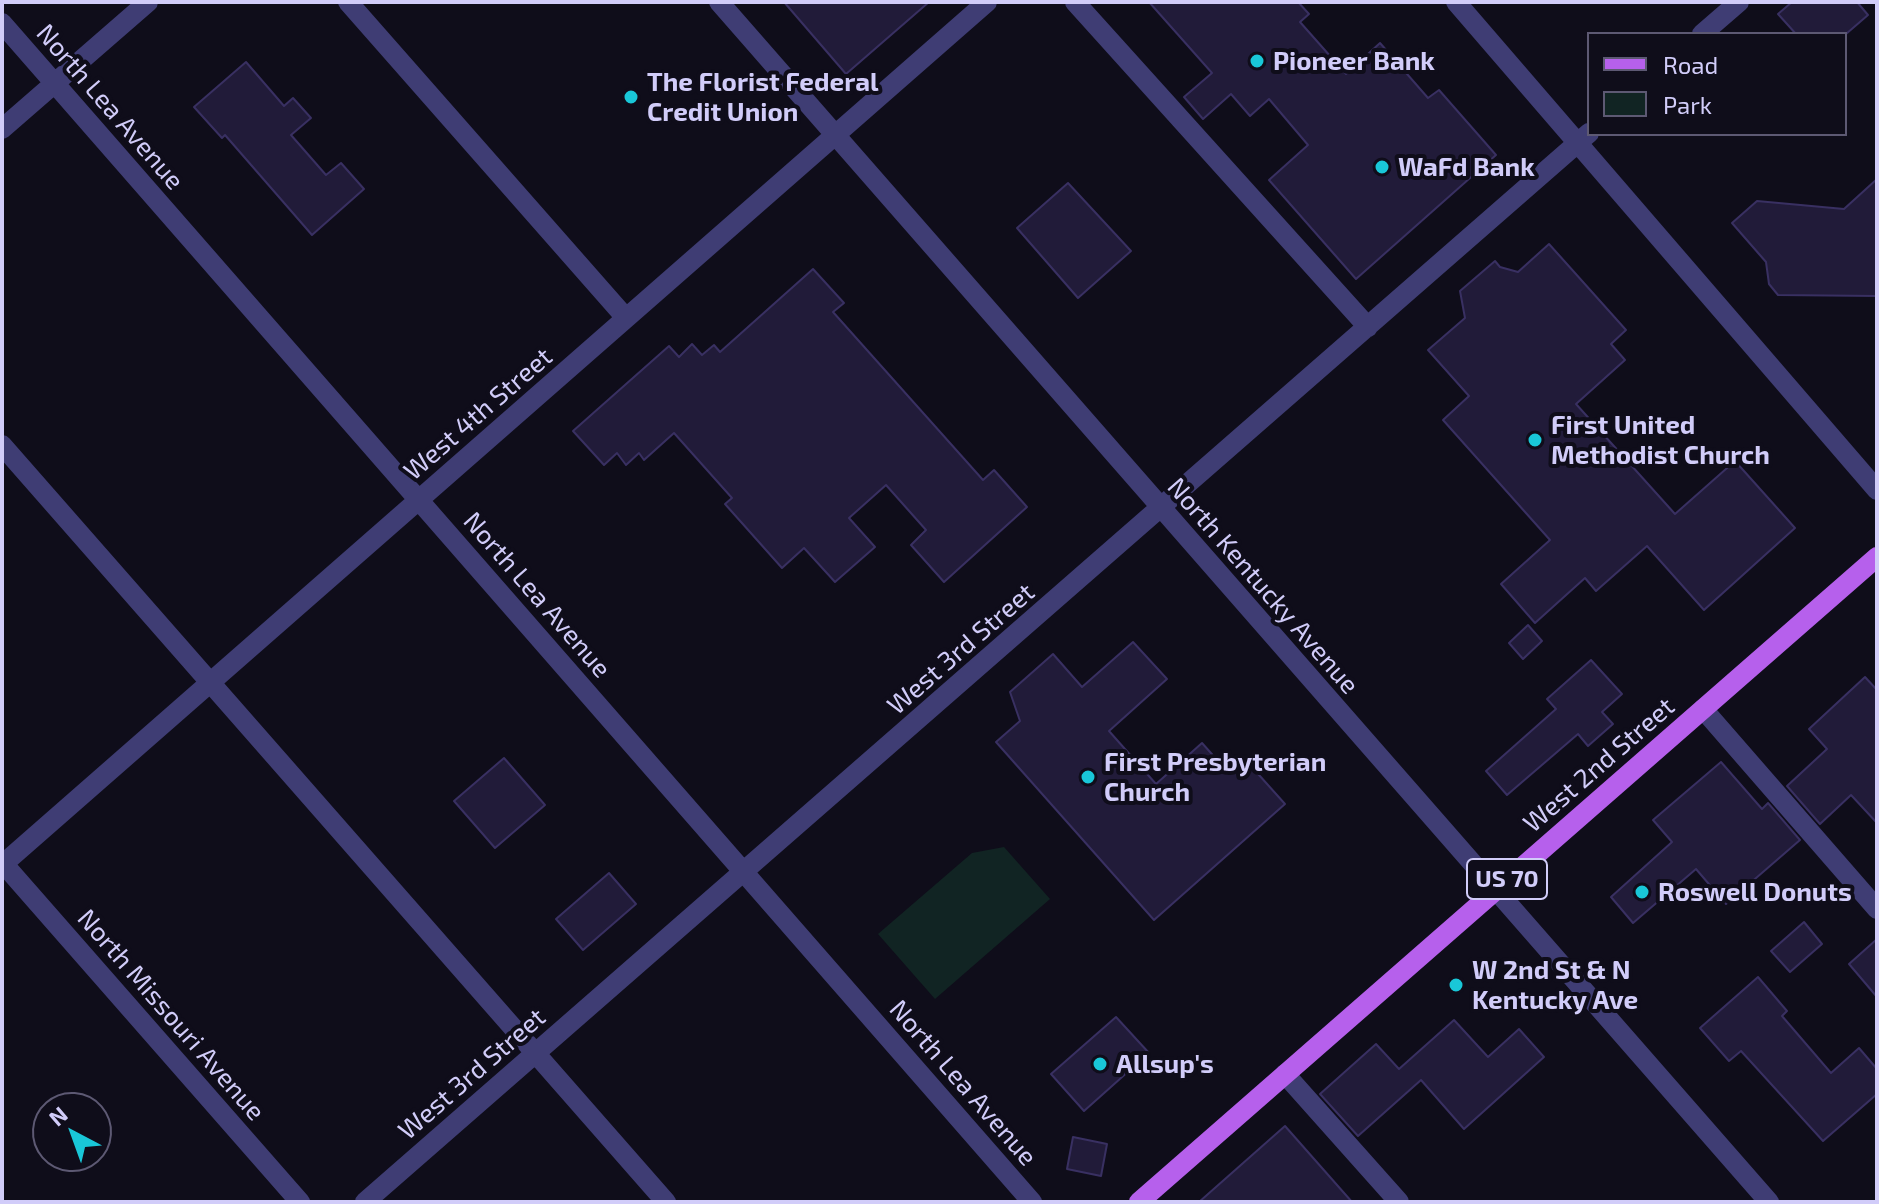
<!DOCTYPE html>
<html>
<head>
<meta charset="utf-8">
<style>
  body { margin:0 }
  #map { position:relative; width:1879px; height:1204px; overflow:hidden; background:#0f0d1a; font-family:"Exo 2",sans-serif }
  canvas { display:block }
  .frame { position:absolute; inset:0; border:4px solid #d1ccf9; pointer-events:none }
  .legend { position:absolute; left:1587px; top:32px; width:260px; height:104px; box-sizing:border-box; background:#0f0d1a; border:2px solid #5d5973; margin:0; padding:10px 14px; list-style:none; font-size:24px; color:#d1ccf9 }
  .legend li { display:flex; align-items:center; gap:16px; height:40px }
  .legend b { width:40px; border:2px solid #5d5973 }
  .north { position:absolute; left:32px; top:1092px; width:80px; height:80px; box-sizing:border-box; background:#0f0d1a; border:2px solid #5d5973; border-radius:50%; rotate:319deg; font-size:22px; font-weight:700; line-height:32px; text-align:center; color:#d1ccf9 }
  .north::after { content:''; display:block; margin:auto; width:28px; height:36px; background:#19c7d8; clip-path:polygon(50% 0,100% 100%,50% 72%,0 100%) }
</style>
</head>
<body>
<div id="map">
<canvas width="1879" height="1204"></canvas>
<div class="frame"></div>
<ul class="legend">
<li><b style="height:10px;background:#b660ec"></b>Road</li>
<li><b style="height:22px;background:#112423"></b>Park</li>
</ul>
<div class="north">N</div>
</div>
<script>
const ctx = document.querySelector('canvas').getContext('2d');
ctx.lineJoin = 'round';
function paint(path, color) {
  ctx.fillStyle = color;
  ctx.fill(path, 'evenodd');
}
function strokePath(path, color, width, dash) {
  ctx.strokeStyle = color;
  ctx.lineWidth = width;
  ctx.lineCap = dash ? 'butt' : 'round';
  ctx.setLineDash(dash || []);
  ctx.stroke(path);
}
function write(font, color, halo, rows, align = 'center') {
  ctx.font = font + ' "Exo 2",sans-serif';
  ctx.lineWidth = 8;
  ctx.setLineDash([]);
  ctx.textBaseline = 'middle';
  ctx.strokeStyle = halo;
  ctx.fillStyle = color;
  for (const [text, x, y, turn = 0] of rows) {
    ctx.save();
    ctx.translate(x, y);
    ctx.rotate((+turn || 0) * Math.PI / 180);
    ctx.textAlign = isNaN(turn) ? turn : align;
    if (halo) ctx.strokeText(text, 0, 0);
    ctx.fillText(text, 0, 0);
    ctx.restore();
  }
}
const green = new Path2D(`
  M 1004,847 L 1050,899 L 935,999 L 878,934 L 972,853 Z`);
const building = new Path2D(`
  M 784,2 L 929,2 L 846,74 Z
  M 1149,2 L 1298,2 L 1309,14 L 1300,22 L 1346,74 L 1380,43 L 1428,98 L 1439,90 L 1496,155 L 1356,279 L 1269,180 L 1308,145 L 1269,99 L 1250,116 L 1231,94 L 1203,119 L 1184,97 L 1212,73 Z
  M 1792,2 L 1857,2 L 1868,15 L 1846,34 L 1796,34 L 1778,14 Z
  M 246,62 L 284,106 L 293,98 L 311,118 L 291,135 L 326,175 L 341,163 L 364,189 L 312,235 L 225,135 L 222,138 L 194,107 Z
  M 1877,179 L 1877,296 L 1778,295 L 1769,284 L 1766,262 L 1732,223 L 1757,201 L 1844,209 Z
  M 1068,183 L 1131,251 L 1078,298 L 1017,228 Z
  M 1549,244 L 1626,330 L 1611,344 L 1625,360 L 1576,404 L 1675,514 L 1735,461 L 1795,528 L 1704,610 L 1647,546 L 1596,591 L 1585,578 L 1535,623 L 1501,584 L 1550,540 L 1443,420 L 1469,396 L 1428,350 L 1465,318 L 1460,291 L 1495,261 L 1500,267 L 1518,272 Z
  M 813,269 L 844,303 L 833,312 L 983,480 L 994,470 L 1027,507 L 944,582 L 911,545 L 926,530 L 886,485 L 849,518 L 875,547 L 835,582 L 804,548 L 782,568 L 725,504 L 732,498 L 674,433 L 644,460 L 639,453 L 626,465 L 617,453 L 604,465 L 573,431 L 669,346 L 679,357 L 692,344 L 702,355 L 714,345 L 720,352 Z
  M 1528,625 L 1542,641 L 1523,659 L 1509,643 Z
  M 1133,642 L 1167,679 L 1109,731 L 1156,784 L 1202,743 L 1226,770 L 1242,756 L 1285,804 L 1154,920 L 996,742 L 1020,721 L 1010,692 L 1053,654 L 1082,687 Z
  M 1591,660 L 1622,694 L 1602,712 L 1613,724 L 1588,746 L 1578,734 L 1507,795 L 1486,771 L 1556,709 L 1547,699 Z
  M 1865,677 L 1877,690 L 1877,823 L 1851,795 L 1820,824 L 1787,786 L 1827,749 L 1809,729 Z
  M 504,758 L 545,805 L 495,848 L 454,801 Z
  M 1721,762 L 1762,809 L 1768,803 L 1800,840 L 1726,904 L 1696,869 L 1633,923 L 1611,897 L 1672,842 L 1653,820 Z
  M 609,873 L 636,904 L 583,950 L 556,919 Z
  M 1804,922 L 1822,944 L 1790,972 L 1771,951 Z
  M 1877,939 L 1877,997 L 1849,964 Z
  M 1758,977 L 1787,1011 L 1782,1016 L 1831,1073 L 1859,1048 L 1877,1069 L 1877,1094 L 1823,1141 L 1741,1051 L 1729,1061 L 1700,1028 Z
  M 1116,1017 L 1149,1053 L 1084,1111 L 1051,1074 Z
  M 1454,1020 L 1488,1057 L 1519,1029 L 1544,1057 L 1464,1129 L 1421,1080 L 1358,1136 L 1320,1094 L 1376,1044 L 1399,1069 Z
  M 1285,1126 L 1352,1202 L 1199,1202 Z
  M 1073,1137 L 1107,1144 L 1101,1176 L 1067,1169 Z`);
const minor = new Path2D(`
  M 348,2 L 626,318
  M 719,2 L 1769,1202
  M 1075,2 L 1368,327
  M 1456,2 L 1877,490
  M 2,23 L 1032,1202
  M 1702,34 L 1739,2
  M 2,129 L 148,2
  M 2,445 L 666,1202
  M 1703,709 L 1877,909
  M 2,862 L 300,1202
  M 2,865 L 987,2
  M 1285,1074 L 1399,1202
  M 365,1202 L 1589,133`);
const major = new Path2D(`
  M 1139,1202 L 1877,557`);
const markers = [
  [1257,61,8,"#19c7d8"],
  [631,97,8,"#19c7d8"],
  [1382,167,8,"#19c7d8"],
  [1535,440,8,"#19c7d8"],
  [1088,777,8,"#19c7d8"],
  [1642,892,8,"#19c7d8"],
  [1456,985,8,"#19c7d8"],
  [1100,1064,8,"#19c7d8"]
];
const shields = [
  [1507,879,80]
];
const shieldNames = [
  ["US 70",1507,879]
];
const poiNames = [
  ["Pioneer Bank",1273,61],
  ["The Florist Federal",647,82],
  ["Credit Union",647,112],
  ["WaFd Bank",1398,167],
  ["First United",1551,425],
  ["Methodist Church",1551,455],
  ["First Presbyterian",1104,762],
  ["Church",1104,792],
  ["Roswell Donuts",1658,892],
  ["W 2nd St & N",1472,970],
  ["Kentucky Ave",1472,1000],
  ["Allsup's",1116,1064]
];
const streetNames = [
  ["North Lea Avenue",110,107,49],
  ["West 4th Street",478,414,-41],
  ["North Kentucky Avenue",1263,586,49],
  ["North Lea Avenue",537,595,49],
  ["West 3rd Street",961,649,-41],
  ["West 2nd Street",1599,765,-41],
  ["North Missouri Avenue",171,1015,49],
  ["West 3rd Street",472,1074,-41],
  ["North Lea Avenue",963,1083,49]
];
paint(green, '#112423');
paint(building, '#211b39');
strokePath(building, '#393062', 2);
strokePath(minor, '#3f3d74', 20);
strokePath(major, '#b660ec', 20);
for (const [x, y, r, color] of markers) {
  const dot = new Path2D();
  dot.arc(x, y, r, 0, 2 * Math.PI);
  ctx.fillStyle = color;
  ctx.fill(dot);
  strokePath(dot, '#0f0d1a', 3);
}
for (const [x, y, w] of shields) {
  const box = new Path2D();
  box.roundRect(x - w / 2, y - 20, w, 40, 6);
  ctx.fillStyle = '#0f0d1a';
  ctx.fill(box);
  strokePath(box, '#d1ccf9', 2);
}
write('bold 24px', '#d1ccf9', null, shieldNames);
write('bold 26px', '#d1ccf9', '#0f0d1a', poiNames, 'left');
write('26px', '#d1ccf9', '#0f0d1a', streetNames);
</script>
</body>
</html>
